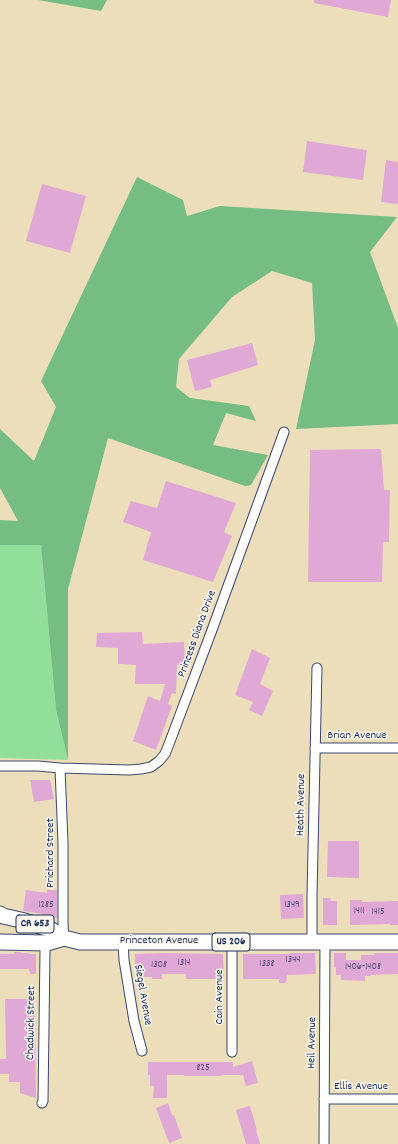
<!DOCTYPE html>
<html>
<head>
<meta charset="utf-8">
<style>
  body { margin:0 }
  canvas { display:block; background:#ecdebb }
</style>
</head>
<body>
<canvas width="398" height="1144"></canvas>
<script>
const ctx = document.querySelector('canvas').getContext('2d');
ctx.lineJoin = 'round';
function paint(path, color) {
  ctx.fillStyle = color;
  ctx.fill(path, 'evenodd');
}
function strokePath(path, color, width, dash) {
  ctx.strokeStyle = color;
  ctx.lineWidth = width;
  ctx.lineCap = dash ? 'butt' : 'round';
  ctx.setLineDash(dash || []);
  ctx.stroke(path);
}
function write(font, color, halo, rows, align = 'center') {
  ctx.font = font + ' Dekko,sans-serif';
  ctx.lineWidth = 3;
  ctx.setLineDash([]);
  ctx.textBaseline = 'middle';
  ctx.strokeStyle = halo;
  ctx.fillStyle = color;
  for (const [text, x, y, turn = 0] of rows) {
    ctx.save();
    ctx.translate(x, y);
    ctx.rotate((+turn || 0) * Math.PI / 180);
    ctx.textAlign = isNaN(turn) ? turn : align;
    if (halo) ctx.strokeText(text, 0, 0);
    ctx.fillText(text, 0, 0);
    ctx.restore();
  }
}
const green = new Path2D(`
  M 0,545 L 41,545 L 56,710 L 68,760 L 0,758 Z`);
const forest = new Path2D(`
  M 38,0 L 107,0 L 101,11 Z
  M 137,177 L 183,200 L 187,216 L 220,206 L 397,217 L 370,252 L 398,328 L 398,424 L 296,429 L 315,340 L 312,283 L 272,271 L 232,297 L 179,359 L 176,387 L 190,398 L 249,406 L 256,421 L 226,413 L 213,445 L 268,455 L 251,485 L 245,486 L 108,438 L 68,589 L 68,760 L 56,710 L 41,545 L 0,545 L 0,520 L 18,521 L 0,488 L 0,429 L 34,461 L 56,407 L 41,381 Z`);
const building = new Path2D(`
  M 314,0 L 391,0 L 388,17 L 314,3 Z
  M 307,141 L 367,150 L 363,180 L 303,172 Z
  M 386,160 L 398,162 L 398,204 L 381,202 Z
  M 42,184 L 86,196 L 70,253 L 26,241 Z
  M 252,343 L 258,365 L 210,380 L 212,387 L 195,391 L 187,360 Z
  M 381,449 L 384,490 L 390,490 L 389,542 L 383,542 L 382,582 L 308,582 L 310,450 Z
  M 166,481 L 236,503 L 224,532 L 232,536 L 213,582 L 143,560 L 151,532 L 123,522 L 131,501 L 157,508 Z
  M 142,632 L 143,644 L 184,642 L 185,664 L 177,665 L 176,694 L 172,693 L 168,704 L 172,706 L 156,750 L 133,741 L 148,696 L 160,701 L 165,684 L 135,684 L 136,665 L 118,664 L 118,648 L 96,647 L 97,633 Z
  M 252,649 L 270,658 L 260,684 L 273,691 L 262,716 L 249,710 L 253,702 L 235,695 Z
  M 30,780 L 50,780 L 54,799 L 34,802 Z
  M 328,841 L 359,841 L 359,878 L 327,877 Z
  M 26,890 L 47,893 L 47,890 L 57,890 L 57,918 L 43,918 L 43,914 L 23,911 Z
  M 303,894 L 304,918 L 281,919 L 280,895 Z
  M 323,898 L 331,898 L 330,901 L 337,901 L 337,925 L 323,925 Z
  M 350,900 L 362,900 L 362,902 L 398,901 L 398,925 L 390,925 L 390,924 L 350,925 Z
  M 14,952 L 21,952 L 21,953 L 29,953 L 29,954 L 36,954 L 36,974 L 30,974 L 29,969 L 0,969 L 0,954 L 14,954 Z
  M 165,953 L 223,954 L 224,977 L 217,977 L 217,979 L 186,979 L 186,974 L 162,974 L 162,979 L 152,979 L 152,977 L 135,977 L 135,954 Z
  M 290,953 L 315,953 L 316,974 L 287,975 L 286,983 L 279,983 L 279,979 L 243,979 L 243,954 L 290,954 Z
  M 334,953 L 346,953 L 346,960 L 361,960 L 361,955 L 374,955 L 374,953 L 398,953 L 398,974 L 371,975 L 371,976 L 365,976 L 365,981 L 341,980 L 341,975 L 336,975 L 336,967 L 334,967 Z
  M 5,999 L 35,999 L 36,1098 L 20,1093 L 20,1082 L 9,1082 L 9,1074 L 0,1074 L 0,1059 L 6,1059 Z
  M 252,1061 L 258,1083 L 246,1086 L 243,1075 L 221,1075 L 221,1076 L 184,1076 L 184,1075 L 167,1075 L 167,1098 L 153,1098 L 154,1086 L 150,1086 L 150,1075 L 148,1075 L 148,1062 L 233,1062 L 233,1067 Z
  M 168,1103 L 172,1115 L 174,1115 L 182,1138 L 169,1143 L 156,1108 Z
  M 250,1106 L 257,1130 L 256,1130 L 260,1144 L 246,1144 L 236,1110 Z`);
const minor = new Path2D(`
  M 315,748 L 398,748
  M 0,766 L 38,766 L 60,768 L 129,770 L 141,769 L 151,767 L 159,761 L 165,754 L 169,744 L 212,630 L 284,432
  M 60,768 L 63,843 L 63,926 L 64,938
  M 123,941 L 124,960 L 134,1021 L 142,1051
  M 232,942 L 232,1052
  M 312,942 L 312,895 L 317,668
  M 324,1099 L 398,1099
  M 42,1103 L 43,1101 L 45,951 L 47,943
  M 324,1144 L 325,942`);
const primary = new Path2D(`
  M 0,914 L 3,916 L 25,921 L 43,927 L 50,929 L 64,938 L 80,942 L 398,942
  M 0,942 L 47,943 L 64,938`);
const numberNames = [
  ["1285",46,906],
  ["1349",292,906],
  ["1411",359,912],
  ["1415",378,913],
  ["1344",293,961],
  ["1314",184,964],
  ["1338",267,965],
  ["1308",159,966],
  ["1406-1408",363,968],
  ["825",203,1069]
];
const shields = [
  [35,924,38],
  [231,942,38]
];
const shieldNames = [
  ["CR 653",35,924],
  ["US 206",231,942]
];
const streetNames = [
  ["Princess Diana Drive",198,634,-70],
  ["Brian Avenue",357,736],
  ["Heath Avenue",302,805,-89],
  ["Prichard Street",51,853,-90],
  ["Princeton Avenue",159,941],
  ["Siegel Avenue",142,995,80],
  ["Cain Avenue",220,997,-90],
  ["Chadwick Street",32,1023,-89],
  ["Heil Avenue",313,1043,-89],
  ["Ellis Avenue",361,1087]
];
paint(green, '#92de9b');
paint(forest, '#75bd83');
paint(building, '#e0a8d4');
strokePath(minor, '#3a496c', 11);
strokePath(primary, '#3a496c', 17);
strokePath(minor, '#fff', 9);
strokePath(primary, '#fff', 15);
write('10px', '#4c4d7c', null, numberNames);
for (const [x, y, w] of shields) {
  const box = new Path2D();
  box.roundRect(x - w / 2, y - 9, w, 18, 3);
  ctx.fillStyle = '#fbf7ec';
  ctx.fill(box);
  strokePath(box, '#1b2f5e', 1);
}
write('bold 11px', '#1b2f5e', null, shieldNames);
write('12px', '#1b2f5e', '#fbf7ec', streetNames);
</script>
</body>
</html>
